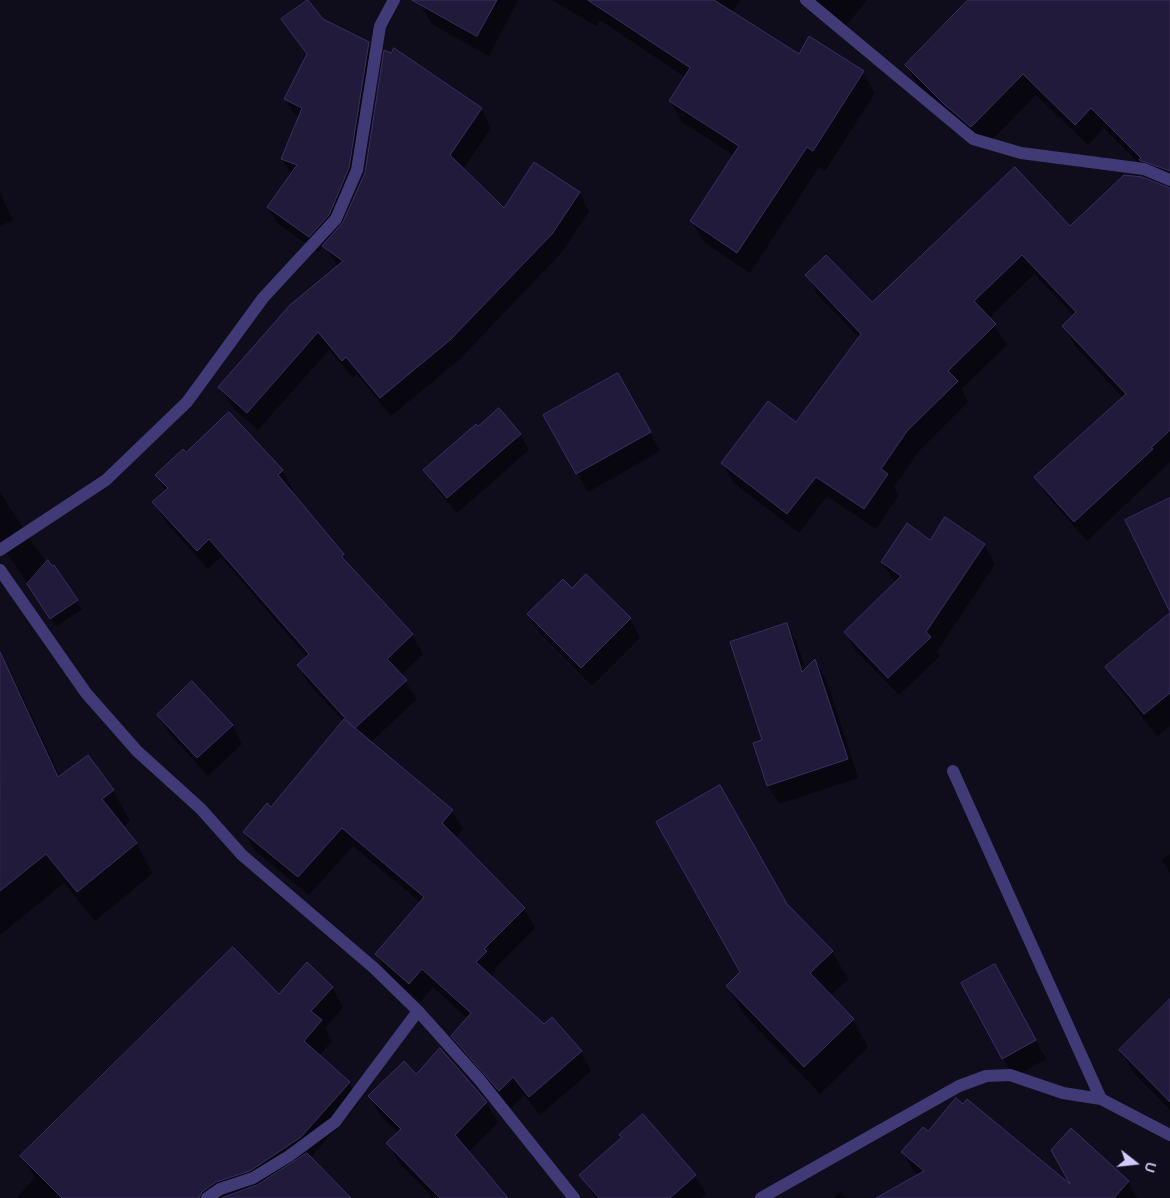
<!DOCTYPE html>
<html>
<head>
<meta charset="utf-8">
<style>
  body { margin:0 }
  #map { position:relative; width:1170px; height:1198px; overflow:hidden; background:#0f0c1b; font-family:"Nunito Sans",sans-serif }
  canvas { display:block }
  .north { position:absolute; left:1110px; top:1138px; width:50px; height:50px; -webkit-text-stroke:4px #0f0c1b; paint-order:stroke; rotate:106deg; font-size:14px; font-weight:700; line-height:20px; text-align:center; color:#d2cafb }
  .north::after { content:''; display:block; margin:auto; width:18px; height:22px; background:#d2cafb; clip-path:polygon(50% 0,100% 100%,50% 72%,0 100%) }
</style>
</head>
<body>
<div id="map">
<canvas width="1170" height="1198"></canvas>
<div class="north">U</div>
</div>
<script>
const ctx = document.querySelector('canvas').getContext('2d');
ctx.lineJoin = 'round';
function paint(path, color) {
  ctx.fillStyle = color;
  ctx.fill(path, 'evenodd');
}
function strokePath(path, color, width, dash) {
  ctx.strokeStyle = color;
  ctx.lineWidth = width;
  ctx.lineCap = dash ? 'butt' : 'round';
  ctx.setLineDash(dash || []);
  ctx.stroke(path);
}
const shadow = new Path2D(`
  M 422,0 L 518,0 L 489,56 L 432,24 L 420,4 Z
  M 552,0 L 740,0 L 732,13 L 799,56 L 863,72 L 875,93 L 825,171 L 819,167 L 750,273 L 704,242 L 692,221 L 735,156 L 682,122 L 670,101 L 685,77 L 600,20 L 596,26 Z
  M 810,0 L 867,0 L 844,28 Z
  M 965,0 L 1170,0 L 1170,187 L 1158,182 L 1104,128 L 1088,145 L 1036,95 L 984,148 L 919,87 L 906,65 L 967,3 Z
  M 283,20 L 322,20 L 368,43 L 378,59 L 358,184 L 339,229 L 481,109 L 491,128 L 463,169 L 504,210 L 579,193 L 589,211 L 562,252 L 460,359 L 391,416 L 357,374 L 353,378 L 329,350 L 258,430 L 231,406 L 220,387 L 338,267 L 324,246 L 318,252 L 277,223 L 268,207 L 292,175 L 282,159 L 299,118 L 295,115 L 285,99 L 307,56 Z
  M 0,193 L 13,220 L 0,226 Z
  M 1170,211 L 1170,462 L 1087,541 L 1048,497 L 1036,477 L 1123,398 L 1075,346 L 1064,326 L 1074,316 L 1034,274 L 989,318 L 1007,345 L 961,389 L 968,402 L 919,451 L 894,487 L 899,495 L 876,529 L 827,496 L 799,533 L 734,483 L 722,463 L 796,423 L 860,339 L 818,295 L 807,275 L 872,304 L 1070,228 Z
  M 617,374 L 660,451 L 588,492 L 545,416 Z
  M 477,428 L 520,434 L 529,450 L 457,513 L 434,486 L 425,470 Z
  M 186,454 L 282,471 L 293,490 L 291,492 L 343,555 L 352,569 L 412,635 L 423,654 L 401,675 L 417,699 L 370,743 L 452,811 L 463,829 L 456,838 L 524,909 L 535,928 L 495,968 L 496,971 L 491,977 L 544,1025 L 581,1052 L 591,1071 L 540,1115 L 524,1095 L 510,1109 L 463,1055 L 452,1036 L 468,1019 L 433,987 L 420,1002 L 387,973 L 376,954 L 421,903 L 353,846 L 309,895 L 255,851 L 244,832 L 271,809 L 344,722 L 309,684 L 298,665 L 307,657 L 221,557 L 208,569 L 165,521 L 154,503 L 166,491 L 157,475 Z
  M 0,492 L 31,541 L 82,609 L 56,627 L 0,542 Z
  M 931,541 L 984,545 L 995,564 L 937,651 L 940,656 L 899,695 L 856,651 L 845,632 L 896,583 L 882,563 Z
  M 572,590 L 630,619 L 640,638 L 592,686 L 539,633 L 529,614 Z
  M 1170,615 L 1170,726 L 1157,736 L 1120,689 L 1107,667 Z
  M 786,625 L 797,643 L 806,670 L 815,661 L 826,679 L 858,778 L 779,804 L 768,786 L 754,744 L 763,741 Z
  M 0,658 L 21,693 L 60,777 L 87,756 L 113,791 L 130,821 L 123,827 L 136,843 L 153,873 L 95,921 L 64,883 L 0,935 Z
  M 158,715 L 232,725 L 242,744 L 208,776 L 169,733 Z
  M 1170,854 L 1170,873 L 1162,860 Z
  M 787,906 L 832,952 L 848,979 L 830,996 L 853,1020 L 868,1047 L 820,1094 L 743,1013 L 727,986 L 741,972 Z
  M 1005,985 L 1046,1059 L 1014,1077 L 1003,1058 Z
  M 332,987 L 343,1007 L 325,1028 L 332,1041 L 319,1056 L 349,1083 L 360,1102 L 310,1158 L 350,1198 L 16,1198 L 35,1178 L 22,1157 L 279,996 Z
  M 1170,1001 L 1170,1110 L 1134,1073 L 1121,1051 Z
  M 440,1050 L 486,1103 L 498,1123 L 468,1152 L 505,1198 L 428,1198 L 431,1195 L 399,1163 L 388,1143 L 399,1133 L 381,1116 L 370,1097 L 416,1076 Z
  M 902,1152 L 1074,1189 L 1128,1182 L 1137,1198 L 898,1198 L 919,1176 L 913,1170 Z
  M 581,1175 L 695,1176 L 706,1194 L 702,1198 L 595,1198 Z
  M 840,1191 L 846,1198 L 833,1198 Z`);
const building = new Path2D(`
  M 308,0 L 323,19 L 369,42 L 349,168 L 329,215 L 309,237 L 267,207 L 297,165 L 281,159 L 302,108 L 284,99 L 307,54 L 281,19 Z
  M 412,0 L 497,0 L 477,36 Z
  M 588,0 L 714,0 L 799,54 L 809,36 L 864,71 L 813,151 L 807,147 L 737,253 L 690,221 L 739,146 L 669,101 L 690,68 Z
  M 968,0 L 1170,0 L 1170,171 L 1139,160 L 1141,158 L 1091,108 L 1075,125 L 1023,74 L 971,127 L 944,104 L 905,65 Z
  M 394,48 L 482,108 L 450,155 L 504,208 L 534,162 L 580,192 L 552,234 L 450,340 L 380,398 L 346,357 L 342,361 L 318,332 L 247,413 L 218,387 L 290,305 L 343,261 L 322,246 L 343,222 L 365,173 L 384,50 L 391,53 Z
  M 1015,167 L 1070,226 L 1124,175 L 1142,177 L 1170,188 L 1170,430 L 1151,448 L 1153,449 L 1074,522 L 1034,477 L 1126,394 L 1062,326 L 1076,312 L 1022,255 L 974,301 L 996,324 L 948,371 L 958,381 L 907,431 L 881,469 L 888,474 L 864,509 L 816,477 L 787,514 L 721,463 L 768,401 L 796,422 L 861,334 L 805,275 L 826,255 L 872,302 Z
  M 618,373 L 651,432 L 576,474 L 543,415 Z
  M 499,408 L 521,434 L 447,498 L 423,470 L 476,424 L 478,426 Z
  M 229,412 L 283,470 L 278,475 L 344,554 L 342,557 L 413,634 L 387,659 L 407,680 L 355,728 L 453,810 L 442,823 L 525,908 L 484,949 L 487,951 L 476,962 L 544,1024 L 552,1017 L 582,1051 L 529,1097 L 513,1077 L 499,1091 L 451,1036 L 471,1013 L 422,969 L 409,984 L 375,954 L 424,897 L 342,828 L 298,877 L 243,832 L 267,803 L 271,807 L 344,719 L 354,728 L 297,665 L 309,654 L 209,539 L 197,551 L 152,502 L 168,488 L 155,475 L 183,449 L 186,452 Z
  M 1170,498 L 1170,612 L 1125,520 Z
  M 945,517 L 985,544 L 926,632 L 931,637 L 888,678 L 844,632 L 901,576 L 881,562 L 907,523 L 930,540 Z
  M 48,560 L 52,566 L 54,565 L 78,600 L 50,619 L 27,584 Z
  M 586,574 L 631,618 L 581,668 L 527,614 L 563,579 L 572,588 Z
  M 1170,613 L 1170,693 L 1144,714 L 1105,667 Z
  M 787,623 L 802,672 L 815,659 L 848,759 L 767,786 L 753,743 L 762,740 L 730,642 Z
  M 0,652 L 58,777 L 88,755 L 114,790 L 102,799 L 137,843 L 77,892 L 46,854 L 0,891 Z
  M 192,681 L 233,725 L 197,758 L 157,715 Z
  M 720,785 L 787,904 L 833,951 L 810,973 L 854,1019 L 804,1067 L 726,986 L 740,972 L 656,822 Z
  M 233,947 L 279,994 L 307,962 L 333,987 L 311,1011 L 322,1020 L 304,1041 L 350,1082 L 301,1137 L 250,1171 L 216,1182 L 202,1192 L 199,1198 L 62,1198 L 20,1156 Z
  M 995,964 L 1036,1040 L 1002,1059 L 961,983 Z
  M 1170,999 L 1170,1102 L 1119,1050 Z
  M 440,1048 L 487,1102 L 455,1135 L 508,1198 L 440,1198 L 386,1143 L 401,1129 L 368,1096 L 404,1061 L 416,1074 Z
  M 956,1098 L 963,1104 L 967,1099 L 1070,1184 L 1051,1150 L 1071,1128 L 1129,1181 L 1114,1198 L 876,1198 L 924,1171 L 901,1152 L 923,1127 L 928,1131 Z
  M 643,1114 L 696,1175 L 670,1198 L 599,1198 L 579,1175 L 622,1137 L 619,1135 Z
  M 307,1153 L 351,1198 L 221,1198 L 257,1185 Z`);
const minor = new Path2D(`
  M 806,0 L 973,139 L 1021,153 L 1144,169 L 1170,180
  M 0,550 L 106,480 L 187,402 L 263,298 L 336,219 L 357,170 L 380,26 L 394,0
  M 0,570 L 86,693 L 137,751 L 201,809 L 242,855 L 374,968 L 418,1011 L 479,1079 L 574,1198
  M 953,771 L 1101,1099
  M 207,1198 L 220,1189 L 253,1178 L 289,1156 L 335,1122 L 418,1011
  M 761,1198 L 959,1086 L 986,1076 L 1010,1075 L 1063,1093 L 1101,1099 L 1170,1135`);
paint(shadow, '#0007');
paint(building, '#221a3a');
strokePath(building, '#3b2e64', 1);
strokePath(minor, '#403b76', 12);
</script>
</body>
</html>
